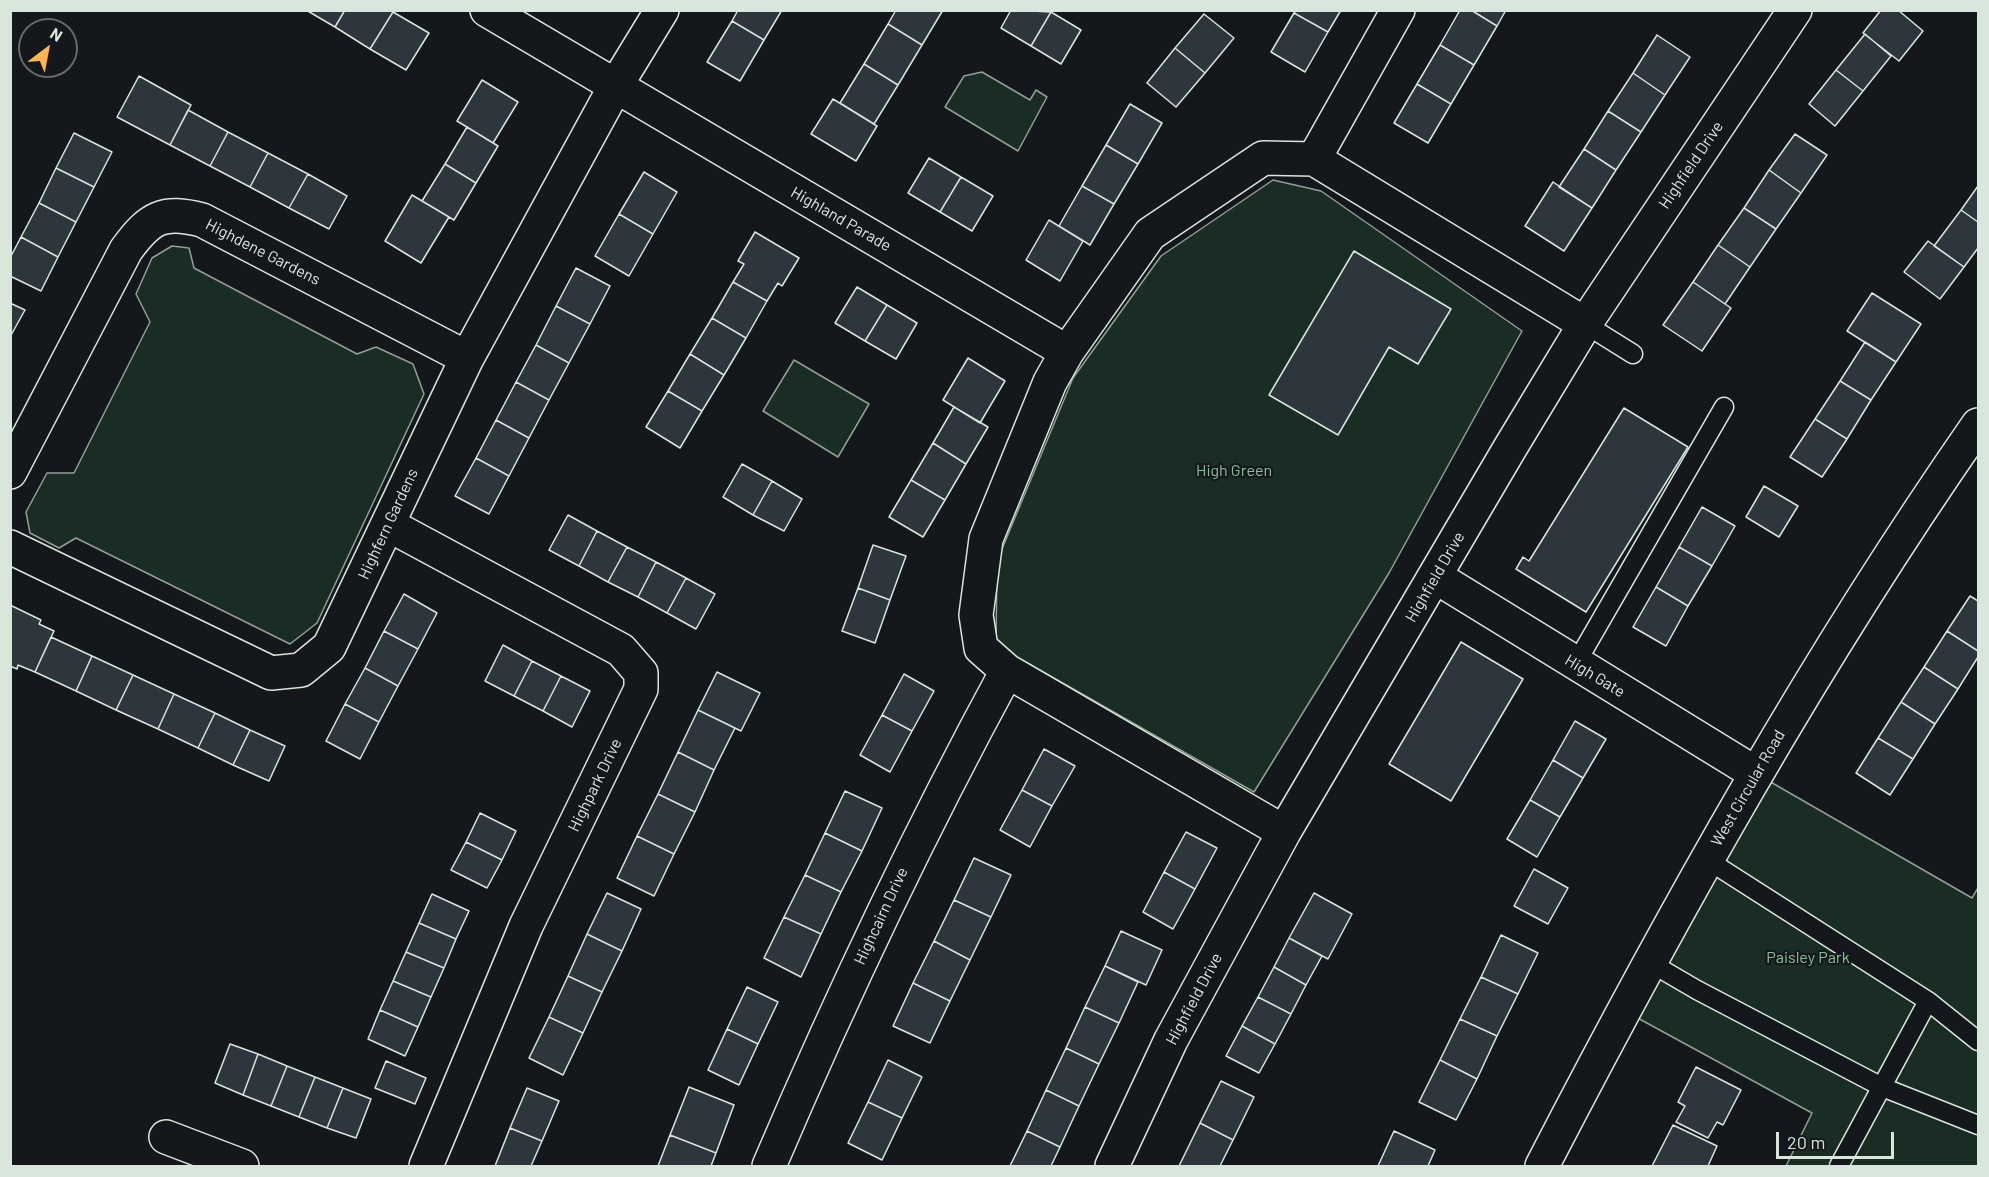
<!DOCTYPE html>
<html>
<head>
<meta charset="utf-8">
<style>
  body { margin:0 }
  #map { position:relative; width:1989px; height:1177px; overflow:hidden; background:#14181c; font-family:Barlow,sans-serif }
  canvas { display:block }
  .frame { position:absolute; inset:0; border:12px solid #d8e6dc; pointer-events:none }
  .north { position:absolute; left:18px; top:18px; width:60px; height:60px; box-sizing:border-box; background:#14181c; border:2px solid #626a69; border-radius:50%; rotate:32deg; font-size:16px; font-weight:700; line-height:24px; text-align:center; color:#d8e6dc }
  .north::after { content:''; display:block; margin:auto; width:21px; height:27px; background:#ffb74d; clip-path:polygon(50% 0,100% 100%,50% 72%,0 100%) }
  .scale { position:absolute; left:1776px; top:1132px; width:118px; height:27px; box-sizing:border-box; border:3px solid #d8e6dc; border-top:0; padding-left:8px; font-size:18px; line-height:21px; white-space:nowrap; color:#d8e6dc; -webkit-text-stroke:4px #14181c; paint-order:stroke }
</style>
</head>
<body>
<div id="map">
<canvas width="1989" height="1177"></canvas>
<div class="frame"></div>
<div class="north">N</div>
<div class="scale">20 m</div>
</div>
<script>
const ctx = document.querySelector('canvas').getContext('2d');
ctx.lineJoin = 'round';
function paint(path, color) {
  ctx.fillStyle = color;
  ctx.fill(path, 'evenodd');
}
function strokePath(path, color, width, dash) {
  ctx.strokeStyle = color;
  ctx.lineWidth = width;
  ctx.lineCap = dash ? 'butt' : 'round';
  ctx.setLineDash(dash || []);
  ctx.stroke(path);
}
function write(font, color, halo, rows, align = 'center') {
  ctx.font = font + ' Barlow,sans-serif';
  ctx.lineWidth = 4.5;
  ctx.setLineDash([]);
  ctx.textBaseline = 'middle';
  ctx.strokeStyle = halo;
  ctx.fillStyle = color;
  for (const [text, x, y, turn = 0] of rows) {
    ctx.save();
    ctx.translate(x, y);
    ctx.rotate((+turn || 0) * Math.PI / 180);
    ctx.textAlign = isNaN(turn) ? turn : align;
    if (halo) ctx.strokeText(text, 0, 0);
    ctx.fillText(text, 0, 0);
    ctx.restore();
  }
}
const green = new Path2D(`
  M 982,72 L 1030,100 L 1036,90 L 1047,97 L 1018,151 L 945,107 L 964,76 Z
  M 1273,180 L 1321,191 L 1522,331 L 1389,573 L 1254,792 L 996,645 L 997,561 L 1073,378 L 1161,256 Z
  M 172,246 L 189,248 L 194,268 L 357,354 L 376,347 L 413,364 L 424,394 L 317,623 L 290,644 L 76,538 L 59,548 L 30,533 L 26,512 L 47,473 L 74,473 L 150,322 L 136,294 L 152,258 Z
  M 794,360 L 869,404 L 838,457 L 763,411 Z
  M 1755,773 L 1972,898 L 1978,888 L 1978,1166 L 1786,1166 L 1812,1113 L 1623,1010 Z`);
const building = new Path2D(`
  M 306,10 L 345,10 L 335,27 Z
  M 345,10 L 391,10 L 393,12 L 370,49 L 335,27 Z
  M 738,10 L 782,10 L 764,40 L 732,21 Z
  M 896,10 L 943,10 L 922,45 L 888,24 Z
  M 1011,10 L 1051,12 L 1031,46 L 1001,28 Z
  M 1296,10 L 1341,10 L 1328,32 L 1294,13 Z
  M 1460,10 L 1471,10 L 1497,26 L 1474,65 L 1440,45 Z
  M 1471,10 L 1506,10 L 1497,26 Z
  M 1881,10 L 1898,10 L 1923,31 L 1899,61 L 1863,33 Z
  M 393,12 L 429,33 L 406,70 L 370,49 Z
  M 1051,12 L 1081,30 L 1061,64 L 1031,46 Z
  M 1294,13 L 1328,32 L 1305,72 L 1271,52 Z
  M 1204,14 L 1234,38 L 1205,73 L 1175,48 Z
  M 732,21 L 764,40 L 740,81 L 707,62 Z
  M 888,24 L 922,45 L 898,85 L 864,64 Z
  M 1865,34 L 1891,56 L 1863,91 L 1836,70 Z
  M 1657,35 L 1690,57 L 1665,95 L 1633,73 Z
  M 1440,45 L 1474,65 L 1451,104 L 1417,84 Z
  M 1175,48 L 1205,73 L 1176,107 L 1147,83 Z
  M 864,64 L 898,85 L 874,124 L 840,103 Z
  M 1836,70 L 1863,91 L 1835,126 L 1809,104 Z
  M 1633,73 L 1665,95 L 1641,132 L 1608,111 Z
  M 139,76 L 191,105 L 170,145 L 117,117 Z
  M 482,80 L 518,102 L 493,143 L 457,121 Z
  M 1417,84 L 1451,104 L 1428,143 L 1394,123 Z
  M 833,99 L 877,126 L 856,161 L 811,134 Z
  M 1130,104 L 1162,123 L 1138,164 L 1106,145 Z
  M 188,110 L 228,132 L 210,166 L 170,145 Z
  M 1608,111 L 1641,132 L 1616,170 L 1584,149 Z
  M 467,127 L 498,146 L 476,183 L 445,164 Z
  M 228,132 L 268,153 L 250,187 L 210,166 Z
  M 74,133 L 112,152 L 94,187 L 56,168 Z
  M 1795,134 L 1827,155 L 1801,193 L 1769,170 Z
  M 1106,145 L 1138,164 L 1114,204 L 1082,186 Z
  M 1584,149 L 1616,170 L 1592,208 L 1559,187 Z
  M 268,153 L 308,174 L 289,208 L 250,187 Z
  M 929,158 L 961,177 L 940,212 L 908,193 Z
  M 445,164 L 476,183 L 454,220 L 422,201 Z
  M 56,168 L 94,187 L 76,222 L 39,203 Z
  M 1769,170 L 1801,193 L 1776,229 L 1744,208 Z
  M 644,172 L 677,192 L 653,234 L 619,214 Z
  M 308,174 L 347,196 L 329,229 L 289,208 Z
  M 961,177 L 993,196 L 972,231 L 940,212 Z
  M 1553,182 L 1592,208 L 1564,251 L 1525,226 Z
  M 1082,186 L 1114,204 L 1090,245 L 1059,226 Z
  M 1978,186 L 1978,222 L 1961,210 Z
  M 412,195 L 449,217 L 421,263 L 385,241 Z
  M 39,203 L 76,222 L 58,257 L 21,237 Z
  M 1744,208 L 1776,229 L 1750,267 L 1718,245 Z
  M 1961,210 L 1978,222 L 1978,248 L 1964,267 L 1934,246 Z
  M 619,214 L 653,234 L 629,276 L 595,256 Z
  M 1049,220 L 1083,241 L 1060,281 L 1026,260 Z
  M 755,232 L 799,258 L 782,286 L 778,283 L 767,301 L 733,282 L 744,264 L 738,261 Z
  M 21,237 L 58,257 L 41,291 L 10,276 L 10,258 Z
  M 1928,241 L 1964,267 L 1940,299 L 1904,272 Z
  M 1718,245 L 1750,267 L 1725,304 L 1693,282 Z
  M 1354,251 L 1451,309 L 1418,364 L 1389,347 L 1338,435 L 1269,395 Z
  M 576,268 L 610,286 L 590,324 L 556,306 Z
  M 733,282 L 767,301 L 746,338 L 712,318 Z
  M 1693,282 L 1731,308 L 1702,351 L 1663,325 Z
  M 857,287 L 887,305 L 865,341 L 835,323 Z
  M 1872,293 L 1921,324 L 1896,362 L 1847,331 Z
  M 10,303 L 25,310 L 10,337 Z
  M 887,305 L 917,323 L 896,359 L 865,341 Z
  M 556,306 L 590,324 L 569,363 L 536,345 Z
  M 712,318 L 746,338 L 724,375 L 690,354 Z
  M 1865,342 L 1896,362 L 1871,400 L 1840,381 Z
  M 536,345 L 569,363 L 549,400 L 516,382 Z
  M 690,354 L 724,375 L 702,411 L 668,391 Z
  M 968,358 L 1005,381 L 980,423 L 943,400 Z
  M 1840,381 L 1871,400 L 1847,439 L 1815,419 Z
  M 516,382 L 549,400 L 529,438 L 496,420 Z
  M 668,391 L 702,411 L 680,448 L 646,427 Z
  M 954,407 L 988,427 L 966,464 L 933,443 Z
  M 1624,408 L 1688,447 L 1586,612 L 1516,569 L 1523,557 L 1529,561 Z
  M 1815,419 L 1847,439 L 1822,477 L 1790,457 Z
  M 496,420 L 529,438 L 509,476 L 476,458 Z
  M 933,443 L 966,464 L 945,500 L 911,480 Z
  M 476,458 L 509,476 L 489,514 L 455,496 Z
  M 742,464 L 772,481 L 753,515 L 723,497 Z
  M 911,480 L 945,500 L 923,537 L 889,517 Z
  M 772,481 L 802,499 L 784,531 L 753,515 Z
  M 1764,486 L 1798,506 L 1779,537 L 1746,517 Z
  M 1702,507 L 1735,526 L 1712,566 L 1679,547 Z
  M 568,515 L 597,531 L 579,566 L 549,550 Z
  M 597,531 L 627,547 L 608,582 L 579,566 Z
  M 873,545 L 906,556 L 890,600 L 858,588 Z
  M 627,547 L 656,562 L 638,597 L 608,582 Z
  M 1679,547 L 1712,566 L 1688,606 L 1656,587 Z
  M 656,562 L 686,578 L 667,613 L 638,597 Z
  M 686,578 L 715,594 L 696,629 L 667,613 Z
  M 1656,587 L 1688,606 L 1666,646 L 1633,627 Z
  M 858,588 L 890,600 L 875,643 L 842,631 Z
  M 404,594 L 437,613 L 418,649 L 384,631 Z
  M 1970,596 L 1978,601 L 1978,651 L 1947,631 Z
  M 10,605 L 41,620 L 39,624 L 54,631 L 35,672 L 18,665 L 17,669 L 10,666 Z
  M 384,631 L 418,649 L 398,686 L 365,668 Z
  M 1947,631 L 1978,651 L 1978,657 L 1958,689 L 1924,667 Z
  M 51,637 L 92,656 L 76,691 L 35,672 Z
  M 1461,642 L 1523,679 L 1451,801 L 1389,764 Z
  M 503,645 L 532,661 L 514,696 L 485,681 Z
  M 92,656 L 133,675 L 116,710 L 76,691 Z
  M 532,661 L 561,676 L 543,711 L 514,696 Z
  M 1924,667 L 1958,689 L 1935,724 L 1901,702 Z
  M 365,668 L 398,686 L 379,722 L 345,704 Z
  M 717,672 L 760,693 L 741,731 L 698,710 Z
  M 904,674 L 934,691 L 912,731 L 882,715 Z
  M 133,675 L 174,694 L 158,729 L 116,710 Z
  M 561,676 L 590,691 L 572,727 L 543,711 Z
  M 174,694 L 215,713 L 198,748 L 158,729 Z
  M 1901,702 L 1935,724 L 1913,759 L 1878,738 Z
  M 345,704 L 379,722 L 360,759 L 326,741 Z
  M 698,710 L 735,728 L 714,770 L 678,752 Z
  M 215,713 L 250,730 L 233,765 L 198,748 Z
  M 882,715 L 912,731 L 890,772 L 860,755 Z
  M 1575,721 L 1606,739 L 1583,778 L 1553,760 Z
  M 250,730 L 285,746 L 269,781 L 233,765 Z
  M 1878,738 L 1913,759 L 1890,795 L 1856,773 Z
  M 1044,749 L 1075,766 L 1052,806 L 1022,790 Z
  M 678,752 L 714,770 L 695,812 L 658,794 Z
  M 1553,760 L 1583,778 L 1560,817 L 1530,800 Z
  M 1022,790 L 1052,806 L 1030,847 L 1000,830 Z
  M 845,791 L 882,808 L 862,851 L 825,833 Z
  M 658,794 L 695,812 L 674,854 L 637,836 Z
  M 1530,800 L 1560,817 L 1537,857 L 1507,839 Z
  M 480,813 L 516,831 L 502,860 L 466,842 Z
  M 1186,832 L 1217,848 L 1195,889 L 1164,872 Z
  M 825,833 L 862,851 L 841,892 L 805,875 Z
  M 637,836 L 674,854 L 654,896 L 617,878 Z
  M 466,842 L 502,860 L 487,888 L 451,870 Z
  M 974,858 L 1011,875 L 991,917 L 954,900 Z
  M 1534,869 L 1568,888 L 1548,924 L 1514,906 Z
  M 1164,872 L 1195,889 L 1173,929 L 1143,912 Z
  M 805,875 L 841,892 L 821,934 L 784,917 Z
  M 607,893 L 641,909 L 622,951 L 587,934 Z
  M 1314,893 L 1352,914 L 1328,959 L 1289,938 Z
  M 432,894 L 469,911 L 456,939 L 419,923 Z
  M 954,900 L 991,917 L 970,960 L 934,941 Z
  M 784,917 L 821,934 L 801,977 L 764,958 Z
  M 419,923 L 456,939 L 444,968 L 406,952 Z
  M 1121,931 L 1162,950 L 1146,985 L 1105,966 Z
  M 587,934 L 622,951 L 602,992 L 568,976 Z
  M 1501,935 L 1538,953 L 1518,994 L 1481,977 Z
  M 1289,938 L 1322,956 L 1306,985 L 1274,967 Z
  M 934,941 L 970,960 L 950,1001 L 913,983 Z
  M 406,952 L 444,968 L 431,997 L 393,981 Z
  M 1105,966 L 1138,982 L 1119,1023 L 1085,1007 Z
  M 1274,967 L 1306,985 L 1291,1014 L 1258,997 Z
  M 568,976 L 602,992 L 583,1033 L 549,1017 Z
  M 1481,977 L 1518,994 L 1497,1036 L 1460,1019 Z
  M 393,981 L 431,997 L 418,1027 L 380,1010 Z
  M 913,983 L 950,1001 L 930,1043 L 893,1026 Z
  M 747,987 L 778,1002 L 758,1044 L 727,1029 Z
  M 1258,997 L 1291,1014 L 1275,1044 L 1242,1026 Z
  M 1085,1007 L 1119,1023 L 1099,1064 L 1066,1048 Z
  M 380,1010 L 418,1027 L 405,1056 L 368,1039 Z
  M 549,1017 L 583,1033 L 563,1075 L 529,1058 Z
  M 1460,1019 L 1497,1036 L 1477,1079 L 1440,1060 Z
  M 1242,1026 L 1275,1044 L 1259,1073 L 1226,1056 Z
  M 727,1029 L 758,1044 L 739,1085 L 708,1070 Z
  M 230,1044 L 258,1054 L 243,1095 L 215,1083 Z
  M 1066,1048 L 1099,1064 L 1079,1106 L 1046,1090 Z
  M 258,1054 L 287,1066 L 271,1106 L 243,1095 Z
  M 888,1060 L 922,1077 L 902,1118 L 868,1102 Z
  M 1440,1060 L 1477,1079 L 1456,1120 L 1419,1102 Z
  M 386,1061 L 426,1078 L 415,1104 L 375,1088 Z
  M 287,1066 L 315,1077 L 299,1117 L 271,1106 Z
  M 1696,1067 L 1741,1090 L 1723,1125 L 1717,1122 L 1708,1138 L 1676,1122 L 1685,1106 L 1678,1102 Z
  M 315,1077 L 343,1088 L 327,1128 L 299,1117 Z
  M 1221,1081 L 1254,1097 L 1233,1140 L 1200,1123 Z
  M 689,1087 L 734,1105 L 716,1153 L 670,1135 Z
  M 343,1088 L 371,1099 L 356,1138 L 327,1128 Z
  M 527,1088 L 559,1101 L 542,1141 L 510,1128 Z
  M 1046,1090 L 1079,1106 L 1060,1147 L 1027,1131 Z
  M 868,1102 L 902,1118 L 882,1160 L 848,1143 Z
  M 1200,1123 L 1233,1140 L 1220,1166 L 1179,1166 Z
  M 1673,1125 L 1717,1146 L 1708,1166 L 1652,1166 Z
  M 510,1128 L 542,1141 L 531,1166 L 495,1166 Z
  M 1027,1131 L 1060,1147 L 1051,1166 L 1010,1166 Z
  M 1394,1131 L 1435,1150 L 1428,1166 L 1378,1166 Z
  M 670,1135 L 716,1153 L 711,1166 L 658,1166 Z`);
const lane = new Path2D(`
  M 1585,324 L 1633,354
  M 1575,665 L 1724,407
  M 1706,859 L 1928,1001 L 1978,1041
  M 1649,962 L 1697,990 L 1882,1087 L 1978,1125
  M 1839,1166 L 1928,1001`);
const street = new Path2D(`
  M 487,10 L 1067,352
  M 1314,159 L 1398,10
  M 10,472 L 126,250 C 150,217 163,210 202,220 L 467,358
  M 389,525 L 621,650 L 641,673 L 641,689 L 526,926 L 426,1166
  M 10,547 L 271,673 L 301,670 L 329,647 L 467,358 L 615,87 L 662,10
  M 1436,577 L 1755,773
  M 1284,832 L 1007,671 L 981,648 L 976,615 L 986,539 L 1050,382 L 1067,352 L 1150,234 L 1263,158 L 1314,159 L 1585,324
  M 166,1137 L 242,1166
  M 769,1166 C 841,997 919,833 1007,671
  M 1112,1166 L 1171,1040 L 1284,832 L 1510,448 L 1585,324 L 1795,10`);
const highway = new Path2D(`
  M 1542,1166 C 1674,911 1814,661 1978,425`);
const streetNames = [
  ["Highfield Drive",1691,165,-56],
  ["Highland Parade",841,219,30],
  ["Highdene Gardens",263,252,27],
  ["Highfern Gardens",388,524,-65],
  ["Highfield Drive",1435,577,-60],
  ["High Gate",1595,676,31],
  ["Highpark Drive",595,785,-64],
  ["West Circular Road",1748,788,-60],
  ["Highcairn Drive",881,916,-65],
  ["Highfield Drive",1194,999,-62]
];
const parkNames = [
  ["High Green",1234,471],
  ["Paisley Park",1808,958]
];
paint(green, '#1a2d24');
strokePath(green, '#939e99', 1.5);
paint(building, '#2c363c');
strokePath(building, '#d8e6dc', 1.5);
strokePath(lane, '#d8e6dc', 21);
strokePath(street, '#d8e6dc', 36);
strokePath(highway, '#d8e6dc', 36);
strokePath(lane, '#14181c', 18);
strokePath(street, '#14181c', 33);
strokePath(highway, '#14181c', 33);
write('16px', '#d8e6dc', '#14181c', streetNames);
write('16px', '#8ac095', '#14181c', parkNames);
</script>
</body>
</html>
